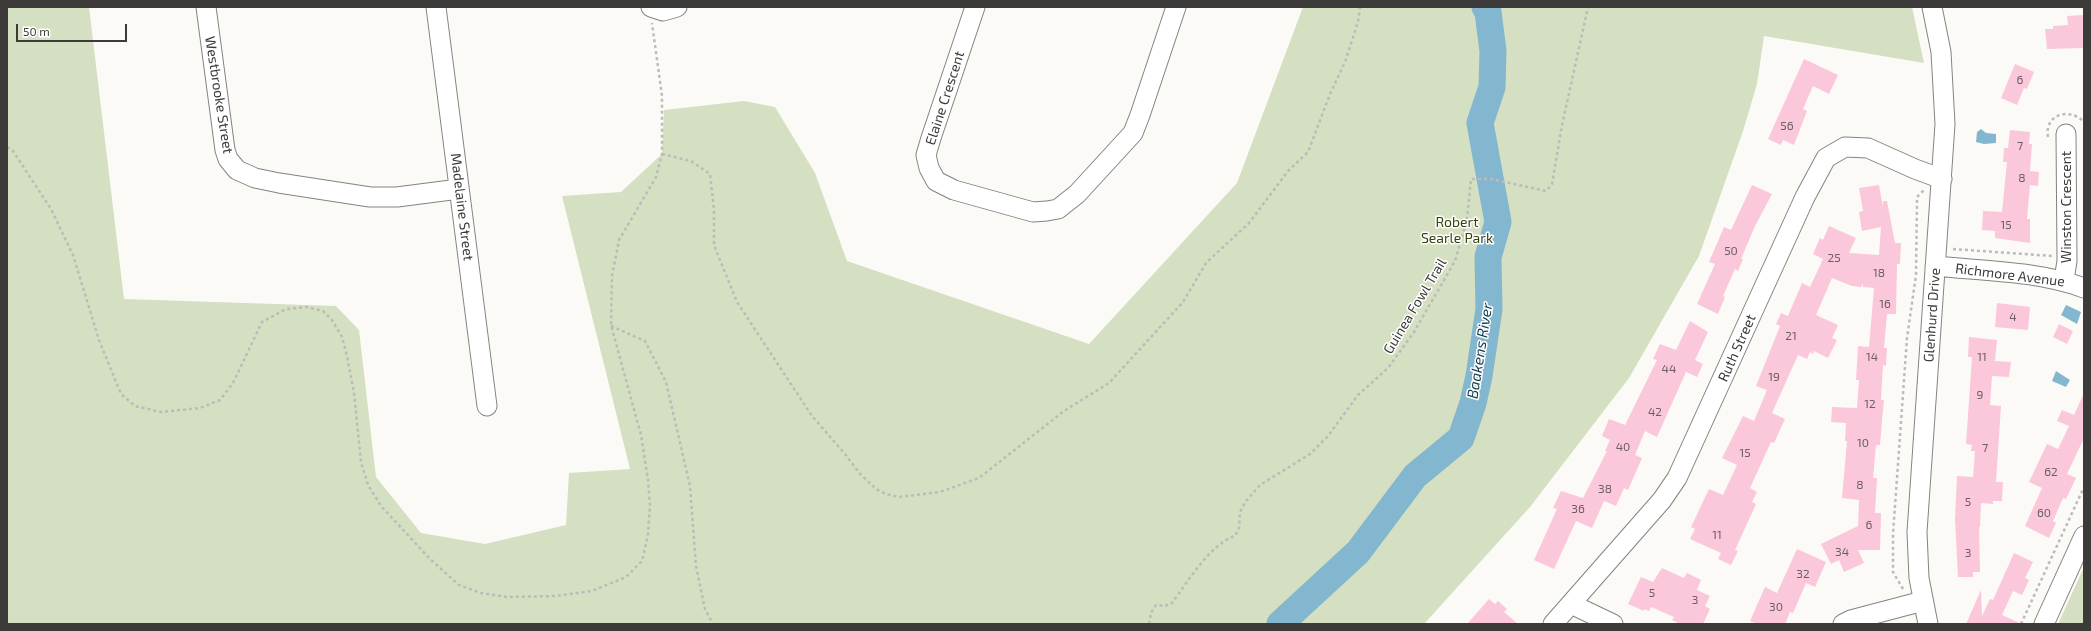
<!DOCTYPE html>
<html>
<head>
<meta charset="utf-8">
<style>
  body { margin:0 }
  #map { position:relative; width:2091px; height:631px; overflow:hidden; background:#fcfaf7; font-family:"Exo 2",sans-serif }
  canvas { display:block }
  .frame { position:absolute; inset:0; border:8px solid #3c3b3a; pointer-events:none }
  .scale { position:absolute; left:16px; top:24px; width:111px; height:18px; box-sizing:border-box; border:2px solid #3c3b3a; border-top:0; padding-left:5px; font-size:12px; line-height:14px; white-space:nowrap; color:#3c3b3a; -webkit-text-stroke:3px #fff; paint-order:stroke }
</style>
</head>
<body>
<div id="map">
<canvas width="2091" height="631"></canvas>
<div class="frame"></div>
<div class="scale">50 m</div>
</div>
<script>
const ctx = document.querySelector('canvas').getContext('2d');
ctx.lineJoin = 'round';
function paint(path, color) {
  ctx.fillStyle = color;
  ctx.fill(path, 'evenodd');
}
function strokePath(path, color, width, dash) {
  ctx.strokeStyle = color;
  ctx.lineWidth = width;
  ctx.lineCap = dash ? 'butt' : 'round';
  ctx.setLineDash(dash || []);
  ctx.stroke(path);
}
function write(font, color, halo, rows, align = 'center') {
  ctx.font = font + ' "Exo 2",sans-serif';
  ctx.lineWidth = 3;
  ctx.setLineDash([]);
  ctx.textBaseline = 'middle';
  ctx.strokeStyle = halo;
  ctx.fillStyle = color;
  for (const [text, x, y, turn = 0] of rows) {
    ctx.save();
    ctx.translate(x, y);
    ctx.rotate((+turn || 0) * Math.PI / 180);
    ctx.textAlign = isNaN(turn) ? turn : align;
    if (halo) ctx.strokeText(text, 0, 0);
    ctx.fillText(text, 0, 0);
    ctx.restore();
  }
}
const green = new Path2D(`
  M 7,7 L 89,7 L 124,299 L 336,306 L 359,330 L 376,477 L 421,533 L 485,544 L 566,525 L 569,473 L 630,469 L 562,196 L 621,192 L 662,154 L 664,110 L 744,101 L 775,107 L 815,173 L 847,261 L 1089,344 L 1237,183 L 1303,7 L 1912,7 L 1924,63 L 1764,36 L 1757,84 L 1743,131 L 1699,256 L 1629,378 L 1530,507 L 1424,624 L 7,624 Z
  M 2084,567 L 2084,624 L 2058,624 Z`);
const water = new Path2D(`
  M 1981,129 L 1986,133 L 1996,134 L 1996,143 L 1984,144 L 1976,142 L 1977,132 Z
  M 2066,305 L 2081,312 L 2077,324 L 2061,315 Z
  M 2056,371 L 2070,380 L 2066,387 L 2052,381 Z`);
const river = new Path2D(`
  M 1280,624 L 1358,552 L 1415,476 L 1461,438 L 1473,403 L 1479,376 L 1489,309 L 1488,257 L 1498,222 L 1480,123 L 1492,87 L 1493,51 L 1488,12 L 1485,7`);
const building = new Path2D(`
  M 2084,15 L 2084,48 L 2047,49 L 2045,29 L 2053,29 L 2053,26 L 2068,25 L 2067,16 Z
  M 1804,59 L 1838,75 L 1829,94 L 1813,86 L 1803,109 L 1807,111 L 1794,145 L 1783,140 L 1781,145 L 1768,139 Z
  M 2015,64 L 2034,72 L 2027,89 L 2024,88 L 2017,105 L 2001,98 Z
  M 2010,130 L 2030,132 L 2029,144 L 2032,144 L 2030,171 L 2039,172 L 2038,186 L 2030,185 L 2027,219 L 2030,219 L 2030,243 L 1995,238 L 1995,231 L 1982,230 L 1983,211 L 2002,212 L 2007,162 L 2003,162 L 2004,148 L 2008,148 Z
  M 1752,185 L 1772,194 L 1755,226 L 1741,259 L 1743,259 L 1738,271 L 1735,269 L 1723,296 L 1725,297 L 1718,314 L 1697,304 L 1715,264 L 1709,262 L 1724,227 L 1731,230 Z
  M 1879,185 L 1883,207 L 1883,201 L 1887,201 L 1895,243 L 1901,243 L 1900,264 L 1897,264 L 1896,314 L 1887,314 L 1884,348 L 1887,348 L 1886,366 L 1883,365 L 1881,400 L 1884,400 L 1882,420 L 1880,445 L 1876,445 L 1873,478 L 1877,478 L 1875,513 L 1881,513 L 1880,550 L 1858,550 L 1864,563 L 1844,572 L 1839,560 L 1831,564 L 1821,544 L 1858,526 L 1859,500 L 1842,498 L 1847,441 L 1845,441 L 1846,423 L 1831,422 L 1832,407 L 1857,408 L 1859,380 L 1856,380 L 1858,346 L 1869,347 L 1874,288 L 1863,287 L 1863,284 L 1861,287 L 1852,286 L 1832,278 L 1816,315 L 1838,325 L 1832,338 L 1837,340 L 1828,358 L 1814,351 L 1813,354 L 1810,352 L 1807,359 L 1798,355 L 1772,413 L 1785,419 L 1774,443 L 1771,442 L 1750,488 L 1757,492 L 1752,502 L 1756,504 L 1735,550 L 1738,551 L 1731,565 L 1718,559 L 1721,553 L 1690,539 L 1695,529 L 1691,527 L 1709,489 L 1723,495 L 1737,465 L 1722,458 L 1743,416 L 1754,421 L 1767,390 L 1756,386 L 1780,326 L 1776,324 L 1781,313 L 1788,316 L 1802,283 L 1810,287 L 1823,259 L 1813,254 L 1820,238 L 1823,240 L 1829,226 L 1856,238 L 1849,253 L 1879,255 L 1881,227 L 1862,231 L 1859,212 L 1863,211 L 1859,188 Z
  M 1997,303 L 2030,307 L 2028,330 L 1995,327 Z
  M 1690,321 L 1708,332 L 1695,360 L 1703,364 L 1697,377 L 1686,372 L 1657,437 L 1645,431 L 1635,455 L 1642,458 L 1628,490 L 1624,488 L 1616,506 L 1604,501 L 1592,528 L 1576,521 L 1554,569 L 1534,560 L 1557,509 L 1553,508 L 1561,491 L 1583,498 L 1607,451 L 1605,451 L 1610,440 L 1602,436 L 1609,419 L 1625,425 L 1657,360 L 1653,359 L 1660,344 L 1676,350 Z
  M 2059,324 L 2073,331 L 2067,344 L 2053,337 Z
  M 1969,337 L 1997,340 L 1995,361 L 2011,362 L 2009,377 L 1992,376 L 1990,405 L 2001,406 L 1996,482 L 2003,482 L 2002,501 L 1993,501 L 1993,504 L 1981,503 L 1980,527 L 1979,527 L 1980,572 L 1973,572 L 1973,577 L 1958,577 L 1955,519 L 1957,476 L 1973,477 L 1975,451 L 1971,451 L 1972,445 L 1966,444 L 1972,357 L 1968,357 Z
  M 2084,393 L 2084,438 L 2067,474 L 2076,478 L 2066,499 L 2063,498 L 2053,521 L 2056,523 L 2049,538 L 2025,526 L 2042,488 L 2029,482 L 2047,444 L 2058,449 L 2069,426 L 2057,421 L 2062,410 L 2074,415 Z
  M 1797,549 L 1826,562 L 1815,587 L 1806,583 L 1793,613 L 1790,612 L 1785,624 L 1757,624 L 1750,621 L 1765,587 L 1777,593 Z
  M 2014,553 L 2033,562 L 2025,578 L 2029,580 L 2022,595 L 2013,591 L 2002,615 L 2022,624 L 1966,624 L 1981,590 L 1982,616 L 1990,599 L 1993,600 Z
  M 1662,568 L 1684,578 L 1687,573 L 1701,580 L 1697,590 L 1710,596 L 1705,606 L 1710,609 L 1703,624 L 1680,624 L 1672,620 L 1674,617 L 1651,607 L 1649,611 L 1644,609 L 1644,611 L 1628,604 L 1641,577 L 1653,582 Z
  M 1489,599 L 1495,604 L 1498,601 L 1507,609 L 1504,612 L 1518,624 L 1467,624 Z`);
const path = new Path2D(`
  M 2048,137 C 2044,114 2070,107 2084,122
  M 7,147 L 13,151 L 51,209 L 73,255 L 99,340 L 121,394 L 135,406 L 161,412 L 200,408 L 220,400 L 233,383 L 262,322 L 286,309 L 306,307 L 323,311 L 332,320 L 342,337 L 347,356 L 354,393 L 361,462 L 368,485 L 381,506 L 430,559 L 459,585 L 481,593 L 507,597 L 555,596 L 592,591 L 626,577 L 642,561 L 648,535 L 650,505 L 648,480 L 641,435 L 611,325 L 612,276 L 619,240 L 656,177 L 662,154 L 662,96 L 652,23
  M 662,154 L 691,161 L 710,174 L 714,210 L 714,245 L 737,302 L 812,416 L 845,454 L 860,474 L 876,489 L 886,494 L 899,497 L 940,492 L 979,478 L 1064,411 L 1109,383 L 1183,302 L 1206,263 L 1249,223 L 1288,171 L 1308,152 L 1330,94 L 1345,62 L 1358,22 L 1360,7
  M 1953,249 L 2052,256
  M 611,326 L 645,341 L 666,382 L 690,486 L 696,566 L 705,609 L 713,624
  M 1903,589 L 1893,572 L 1893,534 L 1907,338 L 1916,275 L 1917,197 L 1924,190
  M 1149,624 L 1151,613 L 1156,605 L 1165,606 L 1172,603 C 1187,583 1210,544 1235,536 L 1239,528 L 1240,512 L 1246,501 L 1260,485 L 1310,454 L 1328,436 L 1358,395 L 1388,368 L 1414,332 L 1455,261 L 1467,219 L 1471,179 L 1491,179 L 1546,191 L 1552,184 L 1562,125 L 1588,7
  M 2021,624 L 2084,487`);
const minor = new Path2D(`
  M 206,7 L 225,150 L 228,159 L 237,170 L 255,178 L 279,183 L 370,197 L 397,197 L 459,189
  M 436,7 L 487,406
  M 651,7 L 663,11 L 677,7
  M 975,7 L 931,138 L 926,155 L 929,168 L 936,181 L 954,190 L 1033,212 L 1047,211 L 1058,209 L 1077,194 L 1133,133 L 1140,115 L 1176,7
  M 1935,266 C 1984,271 2038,271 2084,288
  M 2064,280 L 2067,261 L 2066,134
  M 1571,604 L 1613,624
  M 1553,624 L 1662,500 L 1677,478 L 1805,197 L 1826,158 L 1845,147 L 1868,148 L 1915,169 L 1942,179
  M 1843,624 L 1851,620 L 1923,601
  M 1928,624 L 1919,578 L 1917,532 L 1945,124 L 1941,52 L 1932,7
  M 2044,624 L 2084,536`);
const numberNames = [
  ["6",2020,80],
  ["56",1787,126],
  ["7",2020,146],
  ["8",2022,178],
  ["15",2006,225],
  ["50",1731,251],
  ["25",1834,258],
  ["18",1879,273],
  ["16",1885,304],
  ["4",2013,317],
  ["21",1791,336],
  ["14",1872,357],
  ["11",1982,357],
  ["44",1669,369],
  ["19",1774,377],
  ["9",1980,395],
  ["12",1870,404],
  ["42",1655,412],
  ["10",1863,443],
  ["40",1623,447],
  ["7",1985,448],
  ["15",1745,453],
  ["62",2051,472],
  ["8",1860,485],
  ["38",1605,489],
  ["5",1968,502],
  ["36",1578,509],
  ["60",2044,513],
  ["6",1869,525],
  ["11",1717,535],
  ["34",1842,552],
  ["3",1968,553],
  ["32",1803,574],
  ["5",1652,593],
  ["3",1695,600],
  ["30",1776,607]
];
const streetNames = [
  ["Westbrooke Street",219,95,81],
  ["Elaine Crescent",945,98,-72],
  ["Madelaine Street",462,207,83],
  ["Winston Crescent",2066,207,-90],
  ["Richmore Avenue",2010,275,7],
  ["Guinea Fowl Trail",1415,306,-59],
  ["Glenhurd Drive",1932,315,-86],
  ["Ruth Street",1737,348,-66]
];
const parkNames = [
  ["Robert",1457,222],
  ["Searle Park",1457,238]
];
const waterNames = [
  ["Baakens River",1480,351,-81]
];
paint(green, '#d5dfc1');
paint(water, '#83b7cf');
strokePath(river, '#83b7cf', 27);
paint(building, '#fbc7da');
strokePath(minor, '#858380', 21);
strokePath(path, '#bdbbb9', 2.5, [3, 3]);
strokePath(minor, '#fff', 19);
write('12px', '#6c5e62', null, numberNames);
write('14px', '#3c3b3a', '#fff', streetNames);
write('14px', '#35420f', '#fff', parkNames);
write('italic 15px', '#0e3b4d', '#fff', waterNames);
</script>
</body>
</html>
